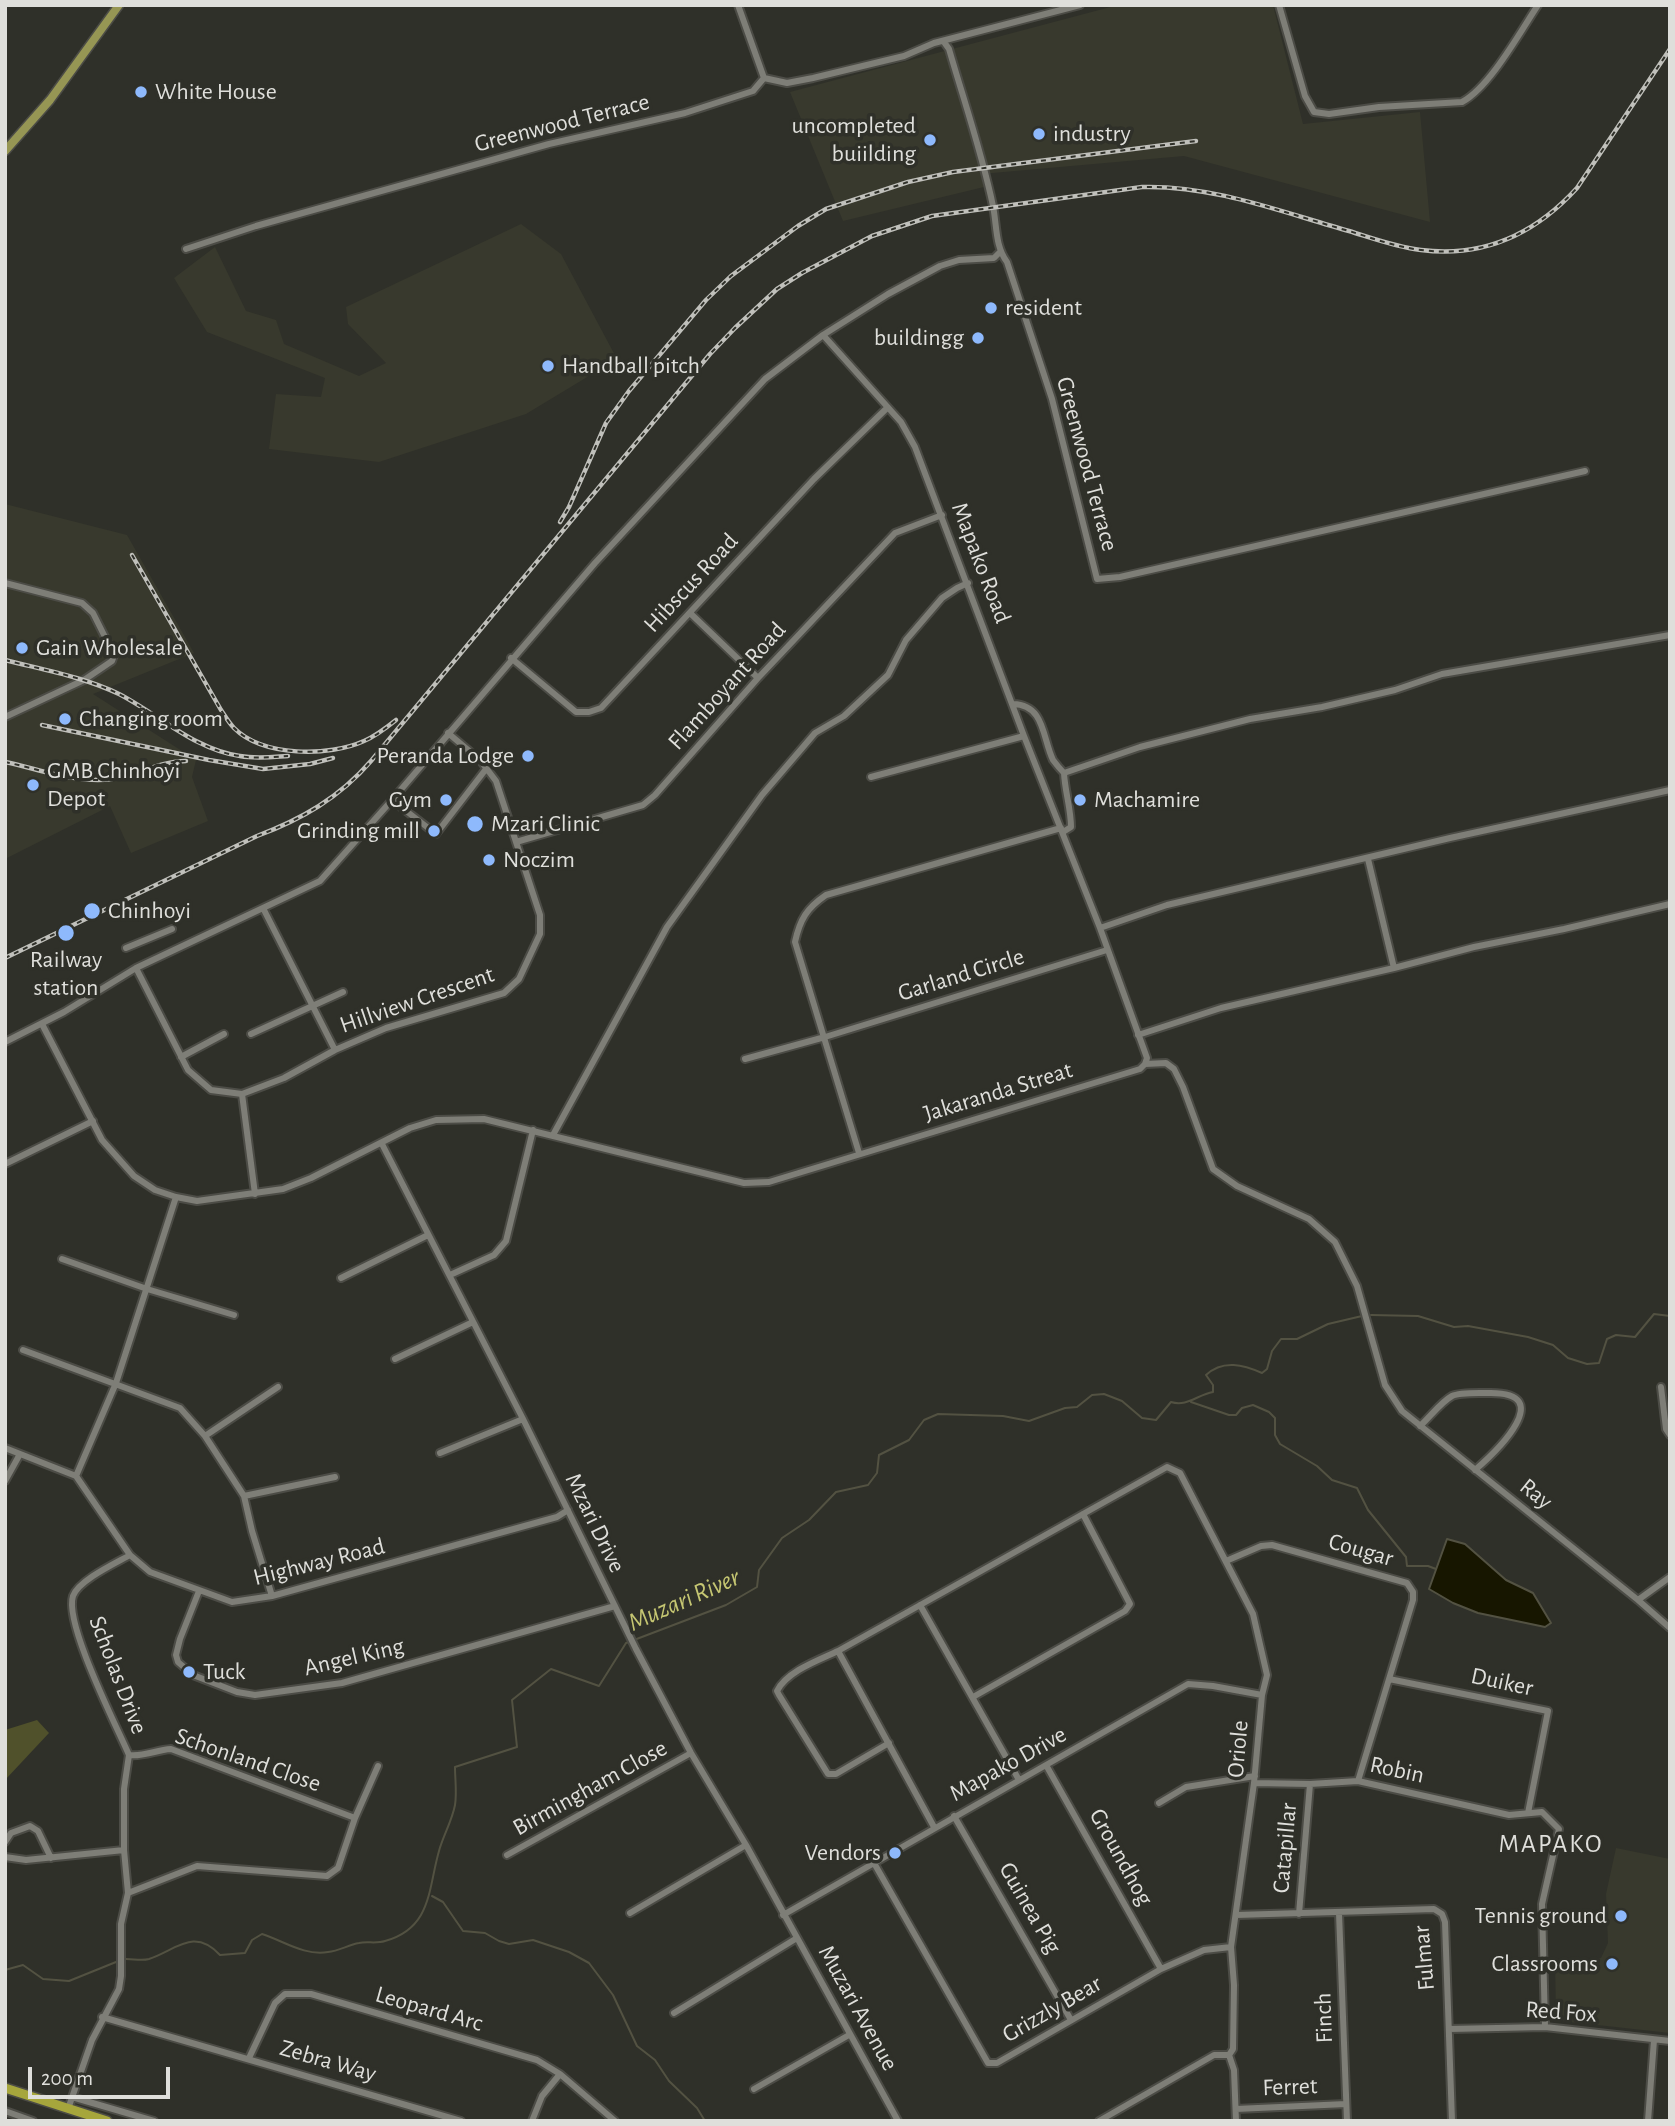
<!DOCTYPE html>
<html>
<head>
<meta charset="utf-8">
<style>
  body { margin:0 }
  #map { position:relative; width:1675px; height:2126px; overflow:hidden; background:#2f3029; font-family:"Alegreya Sans",sans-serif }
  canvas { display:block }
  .frame { position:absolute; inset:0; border:7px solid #dfdfdb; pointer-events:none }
  .scale { position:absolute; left:28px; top:2067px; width:142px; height:32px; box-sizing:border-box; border:4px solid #dfdfdb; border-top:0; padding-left:9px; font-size:21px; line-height:24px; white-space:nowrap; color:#dfdfdb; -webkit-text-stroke:5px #2f3029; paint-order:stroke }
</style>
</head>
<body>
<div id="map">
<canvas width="1675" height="2126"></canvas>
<div class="frame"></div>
<div class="scale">200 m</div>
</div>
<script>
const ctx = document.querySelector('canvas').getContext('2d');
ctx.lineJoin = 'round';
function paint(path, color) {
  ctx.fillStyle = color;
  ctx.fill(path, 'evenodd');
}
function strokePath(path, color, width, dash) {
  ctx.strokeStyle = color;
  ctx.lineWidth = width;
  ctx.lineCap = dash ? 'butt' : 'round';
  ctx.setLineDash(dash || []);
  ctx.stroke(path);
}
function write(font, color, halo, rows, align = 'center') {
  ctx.font = font + ' "Alegreya Sans",sans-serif';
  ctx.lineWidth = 7;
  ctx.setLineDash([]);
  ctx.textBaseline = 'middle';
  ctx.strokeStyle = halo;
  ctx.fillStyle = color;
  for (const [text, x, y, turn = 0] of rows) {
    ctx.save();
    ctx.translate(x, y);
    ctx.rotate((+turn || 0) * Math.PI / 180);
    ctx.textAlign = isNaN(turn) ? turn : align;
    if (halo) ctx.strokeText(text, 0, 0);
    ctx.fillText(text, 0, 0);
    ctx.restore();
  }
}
const built = new Path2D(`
  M 1118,5 L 1273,5 L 1303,124 L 1420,112 L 1430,222 L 1184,156 L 981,174 L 984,187 L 843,221 L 790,92 Z
  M 521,224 L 561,254 L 617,359 L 526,414 L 379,462 L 269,449 L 276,394 L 321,397 L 325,378 L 207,332 L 174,278 L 215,247 L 246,311 L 276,320 L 284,344 L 359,376 L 386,363 L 348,324 L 346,307 Z
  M 5,504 L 127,535 L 194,653 L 93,694 L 196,760 L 192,777 L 208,821 L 131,853 L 110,806 L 5,859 Z
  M 1616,1848 L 1670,1859 L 1670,2033 L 1561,2021 L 1556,2015 L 1555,1960 L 1601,1958 L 1608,1943 L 1606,1894 Z`);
const green = new Path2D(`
  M 37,1720 L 49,1733 L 5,1780 L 5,1730 Z`);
const water = new Path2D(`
  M 1447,1539 L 1465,1544 L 1506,1580 L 1533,1593 L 1551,1623 L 1545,1627 L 1478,1613 L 1453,1603 L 1429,1589 Z`);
const stream = new Path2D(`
  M 1371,1315 L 1418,1316 L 1454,1327 L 1468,1326 L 1528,1337 L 1553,1345 L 1568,1358 L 1587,1364 L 1599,1363 L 1607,1339 L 1616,1335 L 1635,1337 L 1654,1314 L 1670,1316
  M 1191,1402 L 1229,1415 L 1236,1415 L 1242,1408 L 1253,1405 L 1269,1412 L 1275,1418 L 1275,1435 L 1280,1444 L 1317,1466 L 1332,1480 L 1357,1488 L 1368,1510 L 1406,1557 L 1407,1566 L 1428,1566 L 1436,1569
  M 634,1640 L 726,1605 L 757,1587 L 759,1570 L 782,1538 L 809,1520 L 836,1492 L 868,1485 L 877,1473 L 879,1455 L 909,1440 L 924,1420 L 938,1414 L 1003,1416 L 1029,1421 L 1065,1408 L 1077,1407 L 1092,1395 L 1104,1394 L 1122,1401 L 1142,1418 L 1156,1420 L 1171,1402 C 1187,1407 1197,1395 1213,1392 L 1213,1385 L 1206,1375 C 1223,1359 1244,1365 1262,1373 L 1267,1369 L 1272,1351 L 1281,1339 L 1297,1339 L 1328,1324 L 1362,1316
  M 432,1896 L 443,1902 L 463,1931 L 485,1933 L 499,1941 L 509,1944 L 533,1940 L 569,1952 L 589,1963 L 613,1995 L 637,2046 L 655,2060 L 669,2081 L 697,2108 L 705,2121
  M 126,1959 C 134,1959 142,1961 149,1959 C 176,1950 194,1927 220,1955 L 245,1953 L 252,1940 L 262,1934 C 284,1941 304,1956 328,1952 C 339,1951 348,1945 359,1943 C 367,1941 376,1944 385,1941 C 432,1928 428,1889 439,1851 C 443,1836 452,1821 455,1805 C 457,1793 455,1779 455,1767 L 517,1747 L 512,1700 L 551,1669 L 599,1686 L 626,1643 L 629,1642
  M 5,1970 L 23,1965 L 43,1979 L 69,1981 L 116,1962`);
const minor = new Path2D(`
  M 738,5 L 764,78
  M 1279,5 L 1305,96 L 1314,112 L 1329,114 L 1379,107 L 1462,102 C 1490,87 1520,32 1538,5
  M 944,42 L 949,49 C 964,101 982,153 993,206 C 997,226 995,246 1007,262 L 1052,399 L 1097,579 L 1120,577 L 1585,471
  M 764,78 L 787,83 L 813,78 L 904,56 L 934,43 L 1080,5
  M 186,249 L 256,226 L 549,144 L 685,113 L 753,91 L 764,78
  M 823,335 L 901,422 L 915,447 L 1024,736 L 1100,928 L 1147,1058 L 1145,1064
  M 5,583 L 82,603 L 93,613 L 114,655 L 112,661 L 84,680 L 5,717
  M 690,613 L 758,678
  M 511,658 L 576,712 L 589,712 L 601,708 L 814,479 L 887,408
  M 1013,704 C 1045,705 1042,737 1053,760 C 1056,764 1060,769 1064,773
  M 871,777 L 1024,736
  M 392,800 L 436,834 L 486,769
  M 1063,832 L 1071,827 C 1071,809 1065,792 1064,773 L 1140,747 L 1250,719 L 1322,707 L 1395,690 L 1442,674 L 1670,635
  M 516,842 L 643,805 L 655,795 L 758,678 L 895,533 L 942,515
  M 1368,859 L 1394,968
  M 263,908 L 335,1050
  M 1100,928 L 1167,905 L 1450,838 L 1670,790
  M 126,948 L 172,929
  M 136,968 L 188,1070 L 211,1090 L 242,1094 L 284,1078 L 335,1050 L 386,1028 L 504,993 L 519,979 L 540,934 L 540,915 L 496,781 L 480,760 L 448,733
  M 42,1024 L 102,1140 L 134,1176 L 155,1190 L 176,1197 L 197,1201 L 283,1189 L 311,1178 L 410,1128 L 436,1120 L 484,1119 L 744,1183 L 769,1182 L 1140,1069 L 1145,1064
  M 251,1034 L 343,992
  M 1138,1035 L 1221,1008 L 1394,968 L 1474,947 L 1564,929 L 1670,904
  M 5,1042 L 64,1012 L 136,968 L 320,881 L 392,800 L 595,563 L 765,379 L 823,335 L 888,294 L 940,266 L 959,260 L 994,258 L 1000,252
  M 181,1057 L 224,1034
  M 745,1059 L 825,1037 L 1107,950
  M 1145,1064 L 1166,1063 L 1174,1069 L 1183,1087 L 1213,1169 L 1237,1186 L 1309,1219 L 1335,1242 L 1357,1286 L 1385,1385 L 1402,1411 L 1638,1600 L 1670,1628
  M 242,1094 L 255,1194
  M 553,1135 L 667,927 L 762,795 L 815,733 L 844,716 L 888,675 L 906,640 L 942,598 L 957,588 L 968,583
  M 382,1144 L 523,1419 L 636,1649 L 691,1753 L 746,1845 L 898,2121
  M 859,1153 L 795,942 C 800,919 807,908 826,895 L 1061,828
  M 5,1164 L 93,1121
  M 62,1259 L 147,1289 L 234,1315
  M 450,1275 L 494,1255 L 506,1241 L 533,1130
  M 341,1278 L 428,1235
  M 23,1350 L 180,1408 L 205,1436 L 244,1496 L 252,1531 L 272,1596
  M 395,1359 L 473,1322
  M 1661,1387 L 1666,1429 L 1670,1435
  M 1420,1426 C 1430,1417 1441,1402 1452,1396 C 1460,1392 1480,1393 1489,1393 C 1558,1392 1497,1451 1475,1470
  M 205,1436 L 278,1387
  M 5,1448 L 76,1476 L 130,1555 L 150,1572 L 232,1602 L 272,1596 L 557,1517 L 568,1510
  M 440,1453 L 523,1419
  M 76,1476 L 116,1383 L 176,1197
  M 5,1481 L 20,1454
  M 244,1496 L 335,1477
  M 1226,1561 L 1261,1546 L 1272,1545 L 1407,1583 L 1413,1592 L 1413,1600 L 1358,1781
  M 199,1591 L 180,1639 L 176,1655 L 178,1662 L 193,1675 L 237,1692 L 255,1695 L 342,1683 L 615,1606
  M 1638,1600 L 1670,1577
  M 920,1605 L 1019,1780
  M 838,1651 L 934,1827
  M 1389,1679 L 1548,1711 L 1528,1813
  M 973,1697 L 1125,1611 L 1130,1604 L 1083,1514
  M 889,1743 L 836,1774 L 828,1774 L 779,1695 L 777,1691 C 787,1671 819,1660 838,1651 L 1167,1467 L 1180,1473 L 1253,1614 L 1267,1675 L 1262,1695 L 1254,1783 L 1231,1947 L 1234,1985 L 1233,2049 L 1229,2055
  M 129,1755 C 116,1725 64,1623 73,1596 C 79,1580 116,1563 130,1555
  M 1046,1765 L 1161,1969
  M 1254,1783 L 1310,1784 L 1358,1781 L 1509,1815 L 1542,1812 L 1559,1829 L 1542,1904 L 1545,2027
  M 1159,1803 L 1186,1787 L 1255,1776
  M 954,1816 L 1071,2020
  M 5,1842 L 11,1833 L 30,1826 L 38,1831 L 51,1858
  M 507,1855 L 691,1753
  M 5,1857 L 26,1860 L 124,1850
  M 874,1863 L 988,2063 L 997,2063 L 1161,1969 L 1204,1950 L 1231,1947
  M 128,1893 L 197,1866 L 327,1876 L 338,1868 L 355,1818
  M 630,1913 L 746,1845
  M 1339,1913 L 1347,2121
  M 1299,1914 L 1310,1784
  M 783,1915 L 1188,1684 L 1213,1686 L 1262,1695
  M 1236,1915 L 1434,1909 L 1442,1914 L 1445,1922 L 1452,2121
  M 674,2013 L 797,1938
  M 102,2017 L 461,2121
  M 1449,2029 L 1545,2027 L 1670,2041
  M 1229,2055 L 1234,2070 L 1236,2121
  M 249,2058 L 275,2003 L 285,1994 L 311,1994 L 537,2060 L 560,2074 L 615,2121
  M 754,2089 L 849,2035
  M 72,2097 L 154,2121
  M 68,2109 L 92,2040 L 119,1989 L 121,1976 L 121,1924 L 128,1893 L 124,1850 L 124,1789 L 129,1755 C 143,1757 156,1750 171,1749 L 355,1818 L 378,1766
  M 1236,2109 L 1346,2104
  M 5,2111 L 33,2121
  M 532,2121 L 542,2096 L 560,2074
  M 1099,2121 L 1214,2055 L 1229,2055
  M 1648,2121 L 1654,2040`);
const major = new Path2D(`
  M 5,151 L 50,100 L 119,5`);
const highway = new Path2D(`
  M 5,2088 L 107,2121`);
const rail = new Path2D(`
  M 560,522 L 569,507 L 606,423 L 629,391 L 706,300 L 731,276 L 798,226 L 826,209 L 908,182 L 953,172 L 1196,141
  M 132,555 L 221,710 C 225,716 229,723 234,728 C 263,757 329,757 364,741 C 376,736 386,728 396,720
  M 5,660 C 44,670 84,677 119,694 C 158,714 195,750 240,756 C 256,759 272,757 288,756
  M 42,725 L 209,760 L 263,769 L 310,764 L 333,758
  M 5,762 C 39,769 78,784 112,779 C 138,775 160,761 186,761
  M 5,958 L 257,836 C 302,819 339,798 371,761 L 710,354 L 735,328 L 777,289 L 802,273 L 872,236 L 932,216 L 1142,187 C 1213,185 1281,212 1349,231 C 1372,238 1396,247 1421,250 C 1484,258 1535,234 1577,188 L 1670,49`);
const markers = [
  [141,92,7,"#8eb9fc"],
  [1039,134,7,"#8eb9fc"],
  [930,140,7,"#8eb9fc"],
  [991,308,7,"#8eb9fc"],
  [978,338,7,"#8eb9fc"],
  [548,366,7,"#8eb9fc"],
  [22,648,7,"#8eb9fc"],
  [65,719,7,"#8eb9fc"],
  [528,756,7,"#8eb9fc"],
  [33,785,7,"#8eb9fc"],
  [446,800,7,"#8eb9fc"],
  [1080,800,7,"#8eb9fc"],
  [475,824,9,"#8eb9fc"],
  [434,831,7,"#8eb9fc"],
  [489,860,7,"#8eb9fc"],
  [92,911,9,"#8eb9fc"],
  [66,933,9,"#8eb9fc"],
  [189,1672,7,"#8eb9fc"],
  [895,1853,7,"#8eb9fc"],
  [1621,1916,7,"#8eb9fc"],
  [1612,1964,7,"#8eb9fc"]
];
const poiNames = [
  ["White House",155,92],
  ["uncompleted",916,126,"right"],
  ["buiilding",916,154,"right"],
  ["industry",1053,134],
  ["resident",1005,308],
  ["buildingg",964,338,"right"],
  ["Handball pitch",562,366],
  ["Gain Wholesale",36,648],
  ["Changing room",79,719],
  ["Peranda Lodge",514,756,"right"],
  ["GMB Chinhoyi",47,771],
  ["Depot",47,799],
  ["Gym",432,800,"right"],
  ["Machamire",1094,800],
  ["Mzari Clinic",491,824],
  ["Grinding mill",420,831,"right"],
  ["Noczim",503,860],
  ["Chinhoyi",108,911],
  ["Railway",66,960,"center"],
  ["station",66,988,"center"],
  ["Tuck",203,1672],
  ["Vendors",881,1853,"right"],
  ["Tennis ground",1607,1916,"right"],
  ["Classrooms",1598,1964,"right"]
];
const streetNames = [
  ["Greenwood Terrace",562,123,-14],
  ["Greenwood Terrace",1087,464,75],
  ["Mapako Road",981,563,69],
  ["Hibscus Road",691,583,-47],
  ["Flamboyant Road",727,686,-48],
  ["Garland Circle",961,975,-17],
  ["Hillview Crescent",417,1000,-19],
  ["Jakaranda Streat",998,1092,-17],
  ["Ray",1536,1494,39],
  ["Mzari Drive",595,1523,64],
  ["Cougar",1361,1550,16],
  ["Highway Road",319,1562,-14],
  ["Angel King",354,1657,-13],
  ["Scholas Drive",118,1675,69],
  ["Duiker",1502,1682,12],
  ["Oriole",1238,1749,-85],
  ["Schonland Close",248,1760,19],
  ["Mapako Drive",1008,1764,-29],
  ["Robin",1397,1770,12],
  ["Birmingham Close",590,1788,-29],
  ["Catapillar",1285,1848,-85],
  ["Groundhog",1121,1857,61],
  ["Guinea Pig",1030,1908,60],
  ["Fulmar",1424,1958,-95],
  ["Muzari Avenue",858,2008,61],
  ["Leopard Arc",429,2009,16],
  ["Grizzly Bear",1052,2009,-30],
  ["Red Fox",1561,2012,4],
  ["Finch",1324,2018,-92],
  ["Zebra Way",328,2061,16],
  ["Ferret",1290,2087,-2]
];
const waterNames = [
  ["Muzari River",684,1600,-24]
];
const neighbourhoodNames = [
  ["MAPAKO",1551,1844]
];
paint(built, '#38392d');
paint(green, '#50512b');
paint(water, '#171600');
strokePath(water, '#535242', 2);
strokePath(stream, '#535242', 2);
strokePath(minor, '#4c4c46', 10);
strokePath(major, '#4c4c46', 11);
strokePath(highway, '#4c4c46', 12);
strokePath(minor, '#7e7e77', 6);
strokePath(major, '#969654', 8);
strokePath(highway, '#a6a63c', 9);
strokePath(rail, '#c0c0bb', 4.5);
strokePath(rail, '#2f3029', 2, [5]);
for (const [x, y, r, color] of markers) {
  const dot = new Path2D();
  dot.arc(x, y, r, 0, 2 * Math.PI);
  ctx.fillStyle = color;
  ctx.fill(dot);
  strokePath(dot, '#2f3029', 2.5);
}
write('24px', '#dfdfdb', '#2f3029', poiNames, 'left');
write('24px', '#dfdfdb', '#2f3029', streetNames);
write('italic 26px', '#c5c672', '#2f3029', waterNames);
ctx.letterSpacing = '2px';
write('26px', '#dfdfdb', '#2f3029', neighbourhoodNames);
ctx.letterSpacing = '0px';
</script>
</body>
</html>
